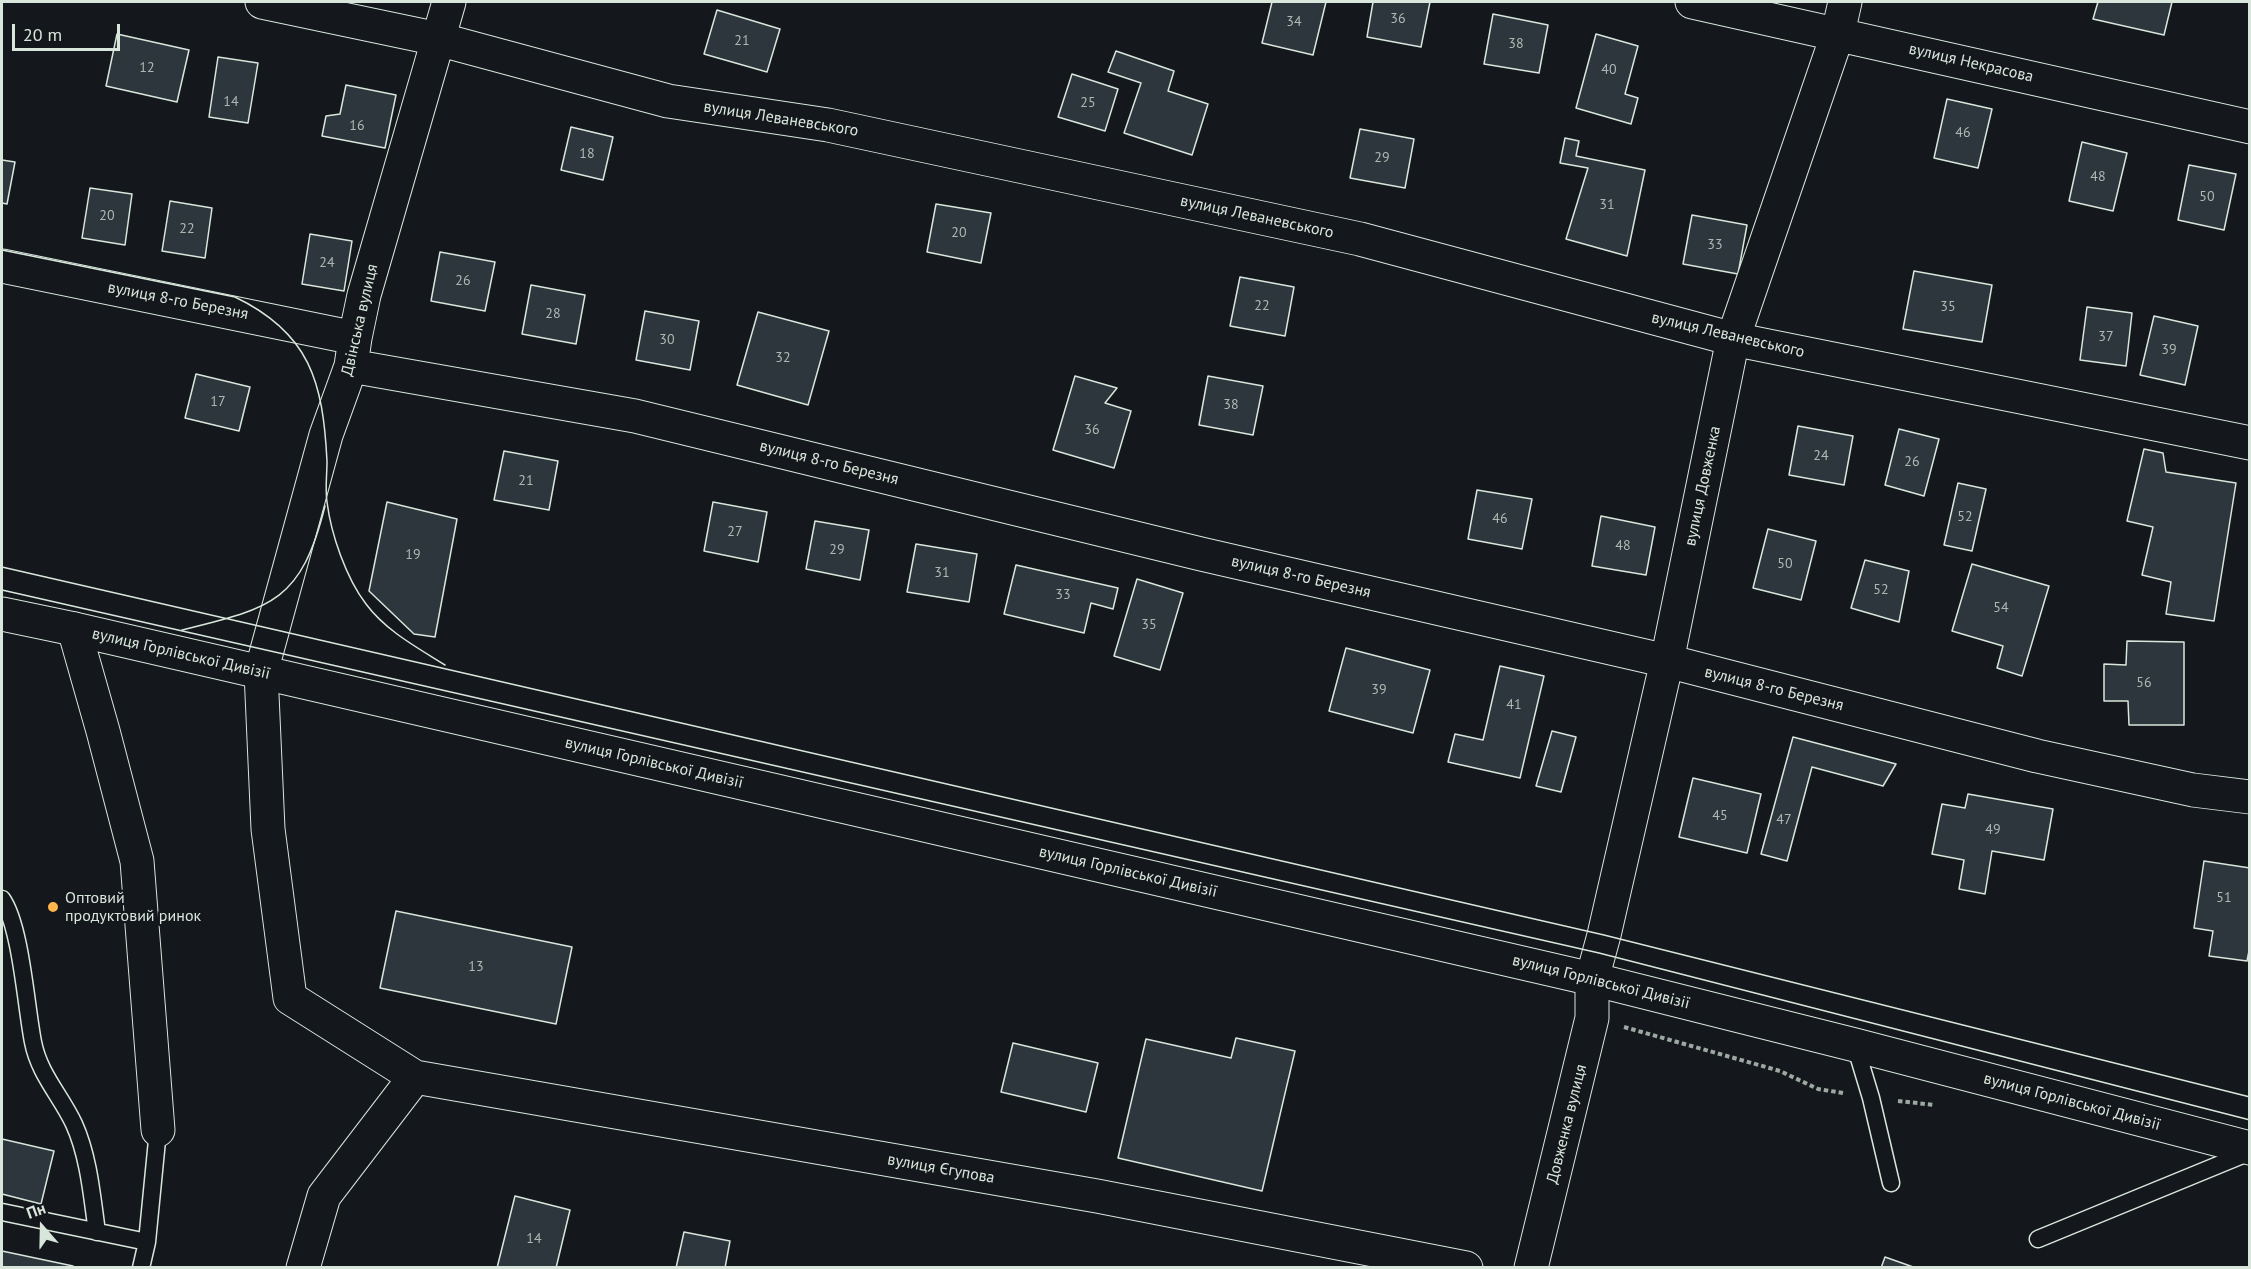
<!DOCTYPE html>
<html>
<head>
<meta charset="utf-8">
<style>
  body { margin:0 }
  #map { position:relative; width:2251px; height:1269px; overflow:hidden; background:#14181c; font-family:"PT Sans",sans-serif }
  canvas { display:block }
  .frame { position:absolute; inset:0; border:3px solid #d8e6dc; pointer-events:none }
  .north { position:absolute; left:12px; top:1197px; width:60px; height:60px; -webkit-text-stroke:4px #14181c; paint-order:stroke; rotate:340deg; font-size:16px; font-weight:700; line-height:24px; text-align:center; color:#d8e6dc }
  .north::after { content:''; display:block; margin:auto; width:21px; height:27px; background:#d8e6dc; clip-path:polygon(50% 0,100% 100%,50% 72%,0 100%) }
  .scale { position:absolute; left:12px; top:24px; width:108px; height:27px; box-sizing:border-box; border:3px solid #d8e6dc; border-top:0; padding-left:8px; font-size:18px; line-height:21px; white-space:nowrap; color:#d8e6dc; -webkit-text-stroke:4px #14181c; paint-order:stroke }
</style>
</head>
<body>
<div id="map">
<canvas width="2251" height="1269"></canvas>
<div class="frame"></div>
<div class="north">Пн</div>
<div class="scale">20 m</div>
</div>
<script>
const ctx = document.querySelector('canvas').getContext('2d');
ctx.lineJoin = 'round';
function paint(path, color) {
  ctx.fillStyle = color;
  ctx.fill(path, 'evenodd');
}
function strokePath(path, color, width, dash) {
  ctx.strokeStyle = color;
  ctx.lineWidth = width;
  ctx.lineCap = dash ? 'butt' : 'round';
  ctx.setLineDash(dash || []);
  ctx.stroke(path);
}
function write(font, color, halo, rows, align = 'center') {
  ctx.font = font + ' "PT Sans",sans-serif';
  ctx.lineWidth = 4.5;
  ctx.setLineDash([]);
  ctx.textBaseline = 'middle';
  ctx.strokeStyle = halo;
  ctx.fillStyle = color;
  for (const [text, x, y, turn = 0] of rows) {
    ctx.save();
    ctx.translate(x, y);
    ctx.rotate((+turn || 0) * Math.PI / 180);
    ctx.textAlign = isNaN(turn) ? turn : align;
    if (halo) ctx.strokeText(text, 0, 0);
    ctx.fillText(text, 0, 0);
    ctx.restore();
  }
}
const building = new Path2D(`
  M 1272,2 L 1326,2 L 1313,55 L 1262,43 Z
  M 1373,2 L 1430,2 L 1421,47 L 1367,37 Z
  M 2098,2 L 2172,2 L 2164,35 L 2093,19 Z
  M 717,10 L 780,29 L 767,72 L 704,54 Z
  M 1493,14 L 1548,25 L 1539,73 L 1484,64 Z
  M 117,34 L 189,50 L 177,102 L 106,86 Z
  M 1596,34 L 1638,46 L 1625,94 L 1638,98 L 1631,124 L 1576,108 Z
  M 1116,51 L 1174,71 L 1168,91 L 1208,104 L 1192,155 L 1124,133 L 1141,83 L 1108,72 Z
  M 218,57 L 258,63 L 248,123 L 209,117 Z
  M 1072,74 L 1118,89 L 1105,131 L 1058,117 Z
  M 346,85 L 396,95 L 385,148 L 322,136 L 326,116 L 340,114 Z
  M 1947,99 L 1992,109 L 1978,168 L 1934,158 Z
  M 571,127 L 613,137 L 603,180 L 561,170 Z
  M 1360,129 L 1414,139 L 1405,188 L 1350,178 Z
  M 1565,138 L 1579,141 L 1576,156 L 1645,170 L 1627,256 L 1566,239 L 1588,168 L 1560,163 Z
  M 2082,142 L 2127,153 L 2113,211 L 2069,201 Z
  M 2,160 L 15,162 L 7,204 L 2,203 Z
  M 2189,165 L 2236,174 L 2224,230 L 2178,220 Z
  M 90,188 L 132,194 L 125,245 L 82,238 Z
  M 170,201 L 212,208 L 205,258 L 162,251 Z
  M 936,204 L 991,213 L 981,263 L 927,252 Z
  M 1692,215 L 1747,225 L 1738,274 L 1683,264 Z
  M 310,234 L 352,241 L 344,291 L 302,284 Z
  M 440,252 L 495,262 L 485,311 L 431,301 Z
  M 1914,271 L 1992,285 L 1982,342 L 1903,329 Z
  M 1240,277 L 1294,287 L 1285,336 L 1230,326 Z
  M 531,285 L 585,295 L 576,344 L 522,334 Z
  M 2087,307 L 2132,313 L 2126,366 L 2080,360 Z
  M 645,311 L 699,321 L 690,370 L 636,360 Z
  M 758,312 L 829,331 L 808,405 L 737,385 Z
  M 2154,316 L 2198,326 L 2185,385 L 2140,375 Z
  M 196,374 L 250,387 L 239,431 L 185,418 Z
  M 1075,376 L 1117,388 L 1105,403 L 1131,411 L 1114,468 L 1053,450 Z
  M 1208,376 L 1263,386 L 1253,435 L 1199,425 Z
  M 1798,426 L 1853,436 L 1844,485 L 1789,475 Z
  M 1899,429 L 1939,439 L 1924,496 L 1885,485 Z
  M 2144,449 L 2163,453 L 2166,472 L 2236,483 L 2214,621 L 2166,614 L 2171,582 L 2142,575 L 2153,527 L 2127,521 Z
  M 504,451 L 558,461 L 549,510 L 494,500 Z
  M 1958,483 L 1986,489 L 1972,551 L 1944,545 Z
  M 1477,490 L 1532,499 L 1522,549 L 1468,539 Z
  M 387,502 L 457,519 L 435,637 L 414,634 L 369,591 Z
  M 713,502 L 767,512 L 758,562 L 704,551 Z
  M 1601,516 L 1655,527 L 1646,575 L 1592,566 Z
  M 815,521 L 869,530 L 860,580 L 806,569 Z
  M 1768,529 L 1816,541 L 1801,600 L 1753,588 Z
  M 916,544 L 977,554 L 969,602 L 907,592 Z
  M 1865,560 L 1909,571 L 1899,622 L 1851,608 Z
  M 1972,564 L 2049,586 L 2022,676 L 1997,668 L 2003,646 L 1952,631 Z
  M 1016,565 L 1118,588 L 1113,609 L 1091,603 L 1084,633 L 1004,614 Z
  M 1137,579 L 1183,593 L 1160,670 L 1114,656 Z
  M 2127,641 L 2184,642 L 2184,725 L 2129,725 L 2128,701 L 2104,701 L 2104,664 L 2126,665 Z
  M 1346,648 L 1430,670 L 1413,733 L 1329,711 Z
  M 1500,666 L 1544,676 L 1520,778 L 1448,762 L 1455,734 L 1483,740 Z
  M 1552,731 L 1576,737 L 1561,792 L 1536,786 Z
  M 1793,737 L 1896,764 L 1883,786 L 1812,767 L 1787,861 L 1761,854 Z
  M 1693,778 L 1761,794 L 1747,853 L 1679,837 Z
  M 1968,794 L 2053,809 L 2044,860 L 1992,851 L 1985,894 L 1959,889 L 1964,860 L 1932,854 L 1942,804 L 1965,808 Z
  M 2204,861 L 2250,868 L 2250,946 L 2247,961 L 2209,956 L 2213,931 L 2194,928 Z
  M 396,911 L 572,947 L 556,1024 L 380,988 Z
  M 1236,1038 L 1295,1051 L 1262,1191 L 1118,1158 L 1146,1039 L 1231,1058 Z
  M 1013,1043 L 1098,1063 L 1086,1112 L 1001,1092 Z
  M 2,1139 L 54,1151 L 41,1204 L 2,1194 Z
  M 515,1196 L 570,1210 L 556,1268 L 497,1268 Z
  M 684,1232 L 730,1241 L 725,1268 L 676,1268 Z
  M 2,1251 L 73,1266 L 72,1268 L 2,1268 Z
  M 1885,1257 L 1916,1268 L 1881,1268 Z`);
const path = new Path2D(`
  M 1624,1027 L 1780,1071 L 1818,1089 L 1843,1093
  M 1898,1101 L 1935,1105`);
const lane = new Path2D(`
  M 2,899 C 21,926 26,1007 33,1042 C 39,1074 61,1096 74,1124 C 89,1157 92,1197 97,1232
  M 1855,1045 L 1871,1098 L 1891,1183
  M 2,1212 L 147,1242
  M 2038,1239 L 2250,1152
  M 141,1268 L 147,1242 L 158,1130`);
const street = new Path2D(`
  M 262,2 L 438,39 L 668,101 L 828,125 L 1360,239 L 1733,339 L 2250,443
  M 1692,2 L 2250,127
  M 2,266 L 355,338
  M 351,366 L 635,416 L 1201,554 L 1667,661 L 2037,756 L 2193,790 L 2250,797
  M 74,629 L 103,731 L 137,861 L 158,1130
  M 415,1077 L 1097,1196 L 1466,1268
  M 303,1268 L 324,1196 L 415,1077 L 290,998 L 268,829 L 261,672 L 326,435 L 351,366 L 355,338 L 364,295 L 449,2
  M 1531,1268 L 1592,1018 L 1592,979 L 1604,935 L 1667,661 L 1733,339 L 1838,33 L 1845,2`);
const secondary = new Path2D(`
  M 2,614 L 74,629 L 1592,979 L 1855,1045 L 2250,1148`);
const tram = new Path2D(`
  M 2,250 L 235,297 C 310,333 323,382 327,461 C 327,475 325,489 327,502 C 331,534 346,578 366,604 C 386,631 418,648 445,665
  M 2,567 L 1604,935 L 2250,1097
  M 2,590 L 1599,953 L 2250,1120
  M 182,630 C 272,608 301,602 325,506`);
const markers = [
  [53,907,6,"#ffb74d"]
];
const numberNames = [
  ["36",1398,19],
  ["34",1294,22],
  ["21",742,41],
  ["38",1516,44],
  ["12",147,68],
  ["40",1609,70],
  ["14",231,102],
  ["25",1088,103],
  ["16",357,126],
  ["46",1963,133],
  ["18",587,154],
  ["29",1382,158],
  ["48",2098,177],
  ["50",2207,197],
  ["31",1607,205],
  ["20",107,216],
  ["22",187,229],
  ["20",959,233],
  ["33",1715,245],
  ["24",327,263],
  ["26",463,281],
  ["22",1262,306],
  ["35",1948,307],
  ["28",553,314],
  ["37",2106,337],
  ["30",667,340],
  ["39",2169,350],
  ["32",783,358],
  ["17",218,402],
  ["38",1231,405],
  ["36",1092,430],
  ["24",1821,456],
  ["26",1912,462],
  ["21",526,481],
  ["52",1965,517],
  ["46",1500,519],
  ["27",735,532],
  ["48",1623,546],
  ["29",837,550],
  ["19",413,555],
  ["50",1785,564],
  ["31",942,573],
  ["52",1881,590],
  ["33",1063,595],
  ["54",2001,608],
  ["35",1149,625],
  ["56",2144,683],
  ["39",1379,690],
  ["41",1514,705],
  ["45",1720,816],
  ["47",1784,820],
  ["49",1993,830],
  ["51",2224,898],
  ["13",476,967],
  ["14",534,1239]
];
const streetNames = [
  ["вулиця Некрасова",1971,63,13],
  ["вулиця Леваневського",781,119,9],
  ["вулиця Леваневського",1257,217,12],
  ["вулиця 8-го Березня",178,301,11],
  ["Двінська вулиця",360,320,-77],
  ["вулиця Леваневського",1728,335,13],
  ["вулиця 8-го Березня",829,463,14],
  ["вулиця Довженка",1703,486,-78],
  ["вулиця 8-го Березня",1301,577,13],
  ["вулиця Горлівської Дивізії",181,654,13],
  ["вулиця 8-го Березня",1774,689,14],
  ["вулиця Горлівської Дивізії",654,763,13],
  ["вулиця Горлівської Дивізії",1128,872,13],
  ["вулиця Горлівської Дивізії",1601,982,14],
  ["вулиця Горлівської Дивізії",2072,1102,15],
  ["Довженка вулиця",1567,1124,-76],
  ["вулиця Єгупова",941,1169,10]
];
const poiNames = [
  ["Оптовий",65,898],
  ["продуктовий ринок",65,916]
];
paint(building, '#2c363c');
strokePath(building, '#d8e6dc', 1.5);
strokePath(lane, '#d8e6dc', 19);
strokePath(street, '#d8e6dc', 35);
strokePath(secondary, '#d8e6dc', 35);
strokePath(path, '#9da8a2', 4, [4.5, 3]);
strokePath(lane, '#14181c', 16);
strokePath(street, '#14181c', 33);
strokePath(secondary, '#14181c', 33);
strokePath(tram, '#d8e6dc', 1.5);
for (const [x, y, r, color] of markers) {
  const dot = new Path2D();
  dot.arc(x, y, r, 0, 2 * Math.PI);
  ctx.fillStyle = color;
  ctx.fill(dot);
  strokePath(dot, '#14181c', 2);
}
write('14px', '#adbab4', null, numberNames);
write('16px', '#d8e6dc', '#14181c', streetNames);
write('16px', '#d8e6dc', '#14181c', poiNames, 'left');
</script>
</body>
</html>
